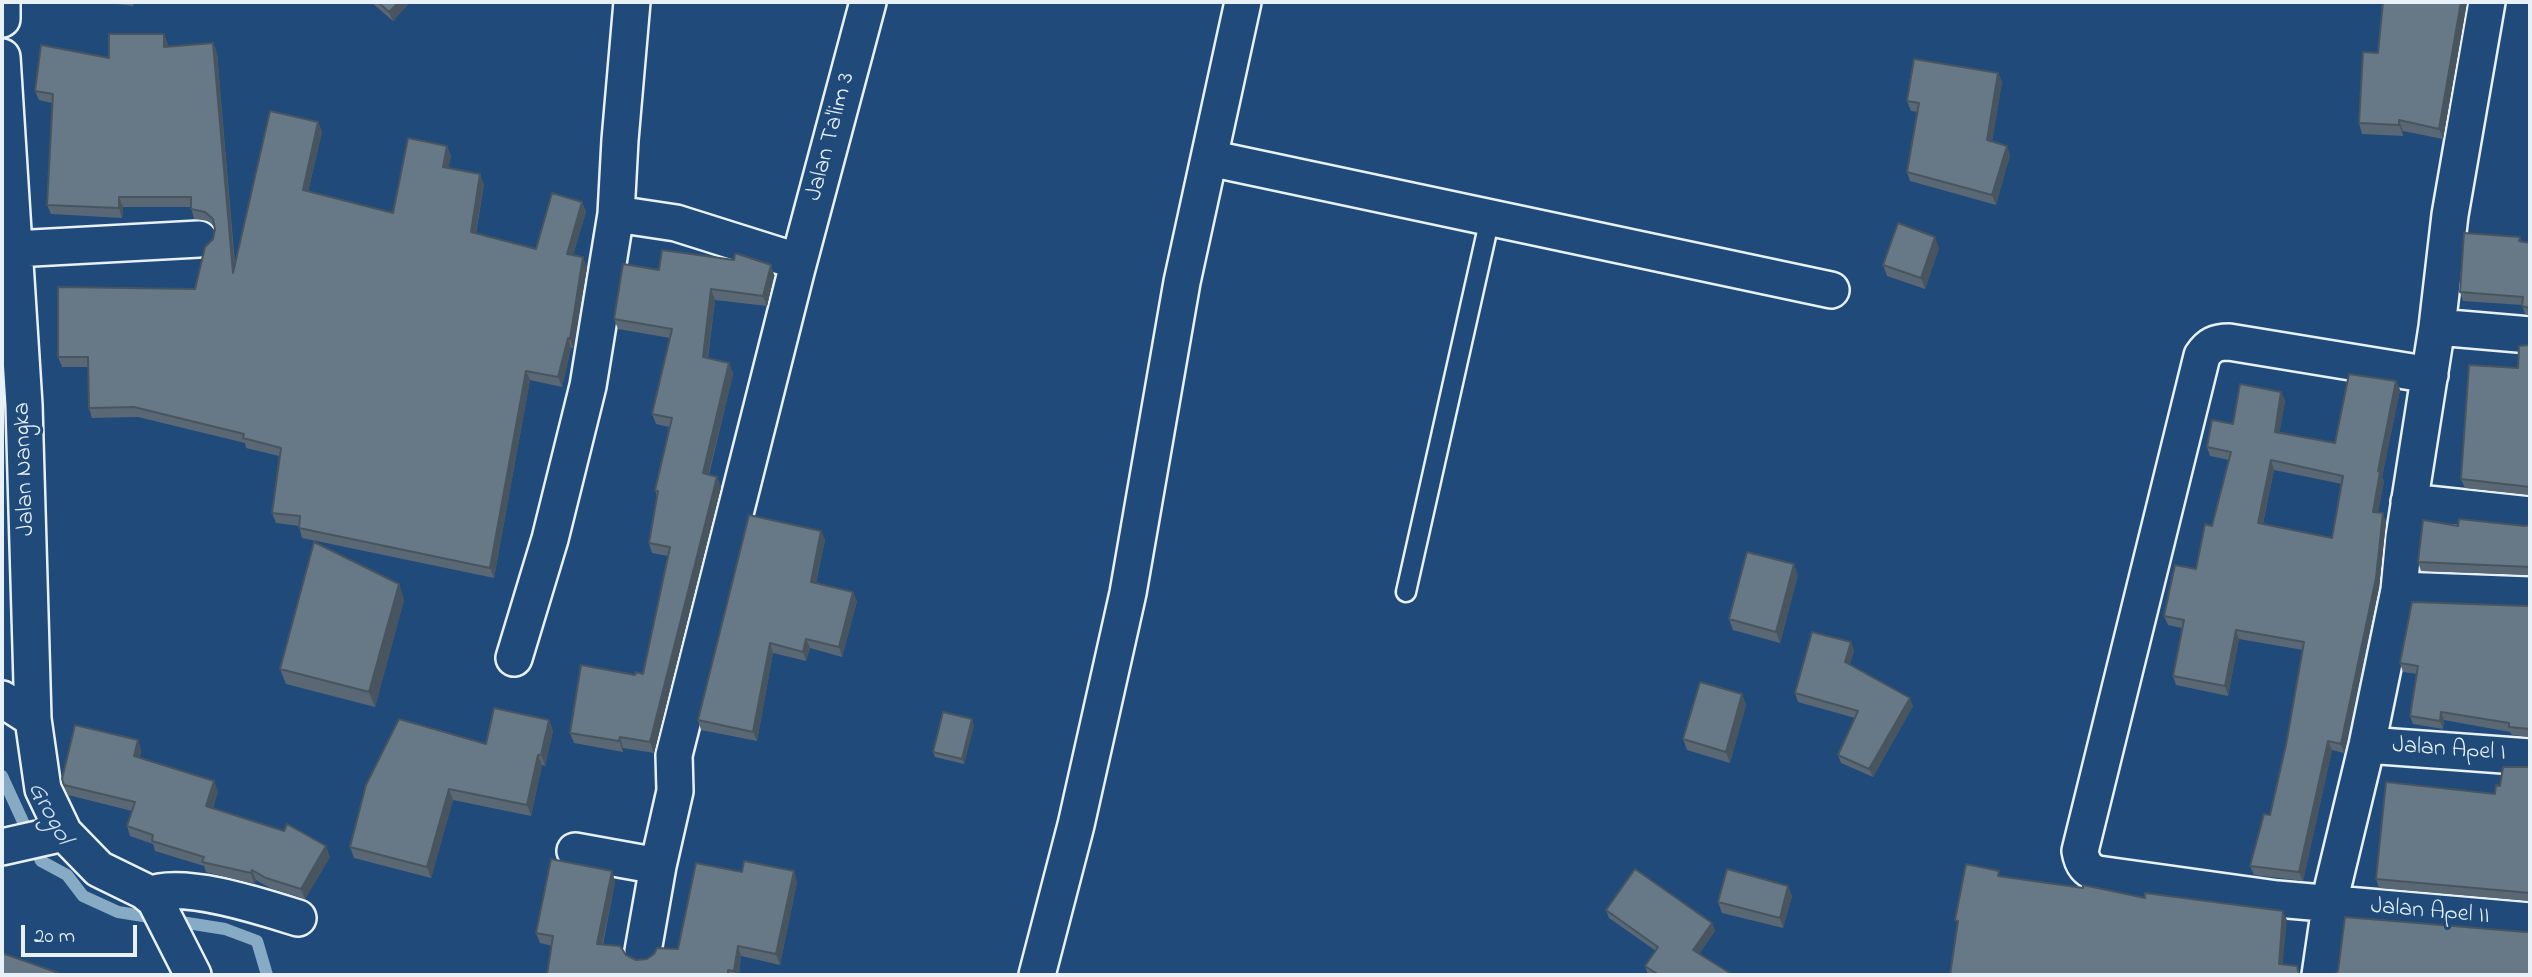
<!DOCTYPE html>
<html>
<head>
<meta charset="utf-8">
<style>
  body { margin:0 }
  #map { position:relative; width:2532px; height:977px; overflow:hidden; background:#1f4a7a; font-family:"Indie Flower",sans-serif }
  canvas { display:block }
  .frame { position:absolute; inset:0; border:4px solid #e8f1f8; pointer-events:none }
  .scale { position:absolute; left:21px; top:925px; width:116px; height:32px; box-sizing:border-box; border:4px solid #e8f1f8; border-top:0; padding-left:9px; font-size:21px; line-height:24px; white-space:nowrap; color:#e8f1f8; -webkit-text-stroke:5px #1f4a7a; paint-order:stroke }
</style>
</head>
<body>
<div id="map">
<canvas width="2532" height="977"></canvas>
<div class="frame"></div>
<div class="scale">20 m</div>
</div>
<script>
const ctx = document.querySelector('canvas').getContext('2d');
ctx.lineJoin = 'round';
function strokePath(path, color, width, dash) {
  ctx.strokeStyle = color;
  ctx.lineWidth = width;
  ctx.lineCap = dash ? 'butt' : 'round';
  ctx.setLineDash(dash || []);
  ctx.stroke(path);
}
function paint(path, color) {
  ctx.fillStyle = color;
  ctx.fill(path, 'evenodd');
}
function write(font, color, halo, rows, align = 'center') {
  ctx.font = font + ' "Indie Flower",sans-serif';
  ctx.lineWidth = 6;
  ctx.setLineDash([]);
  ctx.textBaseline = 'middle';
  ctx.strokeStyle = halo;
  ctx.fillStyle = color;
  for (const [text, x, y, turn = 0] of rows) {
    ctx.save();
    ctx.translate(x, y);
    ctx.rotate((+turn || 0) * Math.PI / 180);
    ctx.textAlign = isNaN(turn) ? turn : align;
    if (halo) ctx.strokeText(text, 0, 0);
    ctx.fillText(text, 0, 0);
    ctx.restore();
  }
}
const stream = new Path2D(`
  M 2,776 L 41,861 L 67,875 L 83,896 L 118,912 L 225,929 L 257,941 L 267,975`);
const service = new Path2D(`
  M 1406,592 L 1490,218`);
const minor = new Path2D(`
  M 2,19 L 2,2
  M 2,57 L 24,405 L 33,719 L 43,789 L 64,833 L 99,869 L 144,891 L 155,900 L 193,975
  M 1209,158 L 1831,290
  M 616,214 L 676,223 L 787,258 L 795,264 L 796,272 L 674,755 L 675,791 L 658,866 L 643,951
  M 14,249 L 199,239
  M 796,272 L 868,2
  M 2437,327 L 2530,335
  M 2430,375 L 2229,342 C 2216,342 2209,345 2202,356 L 2080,851 C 2082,863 2086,870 2098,874 L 2277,899 L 2530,921
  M 2409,502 L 2530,515
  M 2399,590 L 2530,595
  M 514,658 L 550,539 L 588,386 L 616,214 L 620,140 L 632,2
  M 2,699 L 33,719
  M 2367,745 L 2530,757
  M 2,847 L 64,833
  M 575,851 L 658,866
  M 149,895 C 182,880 263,907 298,918
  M 1037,975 L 1076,825 L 1128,593 L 1182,282 L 1243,2
  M 2320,975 L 2333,886 L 2367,745 L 2399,590 L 2404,537 L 2437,327 L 2450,215 L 2487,2`);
const wall = new Path2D(`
  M 101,2 L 134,2 L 133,6 Z
  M 371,2 L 410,2 L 393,21 Z
  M 2467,2 L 2443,139 L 2403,131 L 2403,136 L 2362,134 L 2359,123 L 2378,53 Z
  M 213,43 L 217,53 L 235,264 L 318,122 L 322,132 L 308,192 L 393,213 L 447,146 L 451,156 L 448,168 L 484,184 L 476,234 L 536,249 L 582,202 L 586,212 L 573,255 L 587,267 L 573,348 L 571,348 L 562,387 L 530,380 L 494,578 L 302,538 L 299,526 L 276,523 L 272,513 L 279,456 L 246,448 L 245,443 L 138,417 L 92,418 L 89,408 L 88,367 L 62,367 L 58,357 L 195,289 L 213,239 L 215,228 L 209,221 L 194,219 L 191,207 L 123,207 L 122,218 L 51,214 L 47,205 L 52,103 L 39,100 L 35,91 L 109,58 L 168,44 L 168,47 Z
  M 1998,73 L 2002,82 L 1992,141 L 2010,155 L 1996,205 L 1910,181 L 1907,172 L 1918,112 L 1911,111 L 1907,101 Z
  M 2520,237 L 2521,242 L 2530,243 L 2530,316 L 2525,314 L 2522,305 L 2463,301 L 2460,292 Z
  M 1939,248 L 1925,289 L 1887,276 L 1883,265 Z
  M 771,265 L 774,275 L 767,306 L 715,300 L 708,358 L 729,363 L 733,374 L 709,475 L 717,477 L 721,487 L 654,753 L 623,748 L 623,752 L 574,743 L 570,733 L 635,675 L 643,674 L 668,556 L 652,553 L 649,543 L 657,497 L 655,490 L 669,427 L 656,424 L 652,414 L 670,338 L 618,329 L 614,319 L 659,270 Z
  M 2530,345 L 2530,495 L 2465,488 L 2461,479 Z
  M 2396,381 L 2400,390 L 2382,477 L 2384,481 L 2378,512 L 2386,522 L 2379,587 L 2344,753 L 2332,750 L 2303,881 L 2254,875 L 2250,866 L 2270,815 L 2286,745 L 2303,650 L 2239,639 L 2228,696 L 2176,685 L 2173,676 L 2182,628 L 2168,625 L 2164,616 L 2196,569 L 2212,526 L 2229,460 L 2210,456 L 2207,447 L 2233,424 L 2281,392 L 2285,401 L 2279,433 L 2335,443 ZM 2274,470 L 2342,484 L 2332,538 L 2263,524 Z
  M 2530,525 L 2530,575 L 2421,571 L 2418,562 L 2458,526 Z
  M 821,531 L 825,540 L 816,583 L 857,601 L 842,657 L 810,648 L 806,661 L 773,653 L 757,741 L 701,730 L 698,720 Z
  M 1798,575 L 1780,643 L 1733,630 L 1729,619 Z
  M 399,584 L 404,600 L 375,707 L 286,684 L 280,669 Z
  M 2527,606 L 2530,606 L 2530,737 L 2512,735 L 2510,732 L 2444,720 L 2443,729 L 2413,724 L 2410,716 L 2417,674 L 2403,672 L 2400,663 Z
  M 1851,642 L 1854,651 L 1850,664 L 1913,706 L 1873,777 L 1841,763 L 1838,755 L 1855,718 L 1798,702 L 1795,693 Z
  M 1742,694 L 1746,705 L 1730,763 L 1687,750 L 1683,739 Z
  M 549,720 L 553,731 L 545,766 L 542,765 L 531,816 L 453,800 L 431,878 L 354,858 L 350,847 L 486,744 Z
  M 974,725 L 964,764 L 935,757 L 933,752 Z
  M 138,740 L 141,750 L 140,757 L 218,791 L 213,808 L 330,857 L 305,899 L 270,888 L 256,880 L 254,884 L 206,872 L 204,866 L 155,851 L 153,844 L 130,836 L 127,826 L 132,811 L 68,795 L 62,779 Z
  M 2530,767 L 2530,901 L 2379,888 L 2376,879 L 2495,794 L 2500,786 Z
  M 612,871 L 615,882 L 603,945 L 636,960 L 647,959 L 678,949 L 742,872 L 797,882 L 780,965 L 741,956 L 739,975 L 547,975 L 552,946 L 540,943 L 536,933 Z
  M 1788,886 L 1792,896 L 1783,928 L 1722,913 L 1718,902 Z
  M 1606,910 L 1712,923 L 1715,931 L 1699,954 L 1733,975 L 1650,975 L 1648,974 L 1645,966 L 1656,951 L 1609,918 Z`);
const shadedWall = new Path2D(`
  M 399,2 L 410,2 L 393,21 L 389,12 Z
  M 2461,2 L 2467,2 L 2443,139 L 2439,129 Z
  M 164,34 L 168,44 L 168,57 L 164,47 Z
  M 213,43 L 217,53 L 236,283 L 233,273 Z
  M 1998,73 L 2002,82 L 1991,149 L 1987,140 Z
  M 2399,120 L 2403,131 L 2403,136 L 2399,125 Z
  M 318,122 L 322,132 L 306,200 L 303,190 Z
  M 447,146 L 451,156 L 446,177 L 443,167 Z
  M 2007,146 L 2010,155 L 1996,205 L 1992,195 Z
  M 480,174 L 484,184 L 474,242 L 471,232 Z
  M 119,197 L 123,207 L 122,218 L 119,208 Z
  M 582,202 L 586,212 L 570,264 L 567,254 Z
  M 1935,237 L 1939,248 L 1925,289 L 1921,278 Z
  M 583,257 L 587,267 L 573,348 L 570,339 Z
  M 771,265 L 774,275 L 767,306 L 763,296 Z
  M 711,289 L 715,300 L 706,368 L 703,357 Z
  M 568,338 L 571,348 L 562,387 L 558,377 Z
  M 729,363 L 733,374 L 706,484 L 703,473 Z
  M 526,371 L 530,380 L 494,578 L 490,568 Z
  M 2396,381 L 2400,390 L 2382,477 L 2384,481 L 2376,521 L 2373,512 L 2378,471 Z
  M 2281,392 L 2285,401 L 2278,441 L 2275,432 Z
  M 2271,460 L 2274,470 L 2261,532 L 2258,523 Z
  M 717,477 L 721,487 L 654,753 L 650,742 Z
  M 2383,513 L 2386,522 L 2379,587 L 2344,753 L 2341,744 Z
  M 821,531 L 825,540 L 814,591 L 811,582 Z
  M 1794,564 L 1798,575 L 1780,643 L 1776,632 Z
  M 399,584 L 404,600 L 375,707 L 369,692 Z
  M 853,592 L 857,601 L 842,657 L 839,647 Z
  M 2236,630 L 2239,639 L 2228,696 L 2225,686 Z
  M 806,639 L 810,648 L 806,661 L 803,652 Z
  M 1851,642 L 1854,651 L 1848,670 L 1845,662 Z
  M 770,643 L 773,653 L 757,741 L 753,732 Z
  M 1742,694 L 1746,705 L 1730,763 L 1726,752 Z
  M 1910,698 L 1913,706 L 1873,777 L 1869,769 Z
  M 2441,712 L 2444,720 L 2443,729 L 2440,721 Z
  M 972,719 L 974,725 L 964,764 L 962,759 Z
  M 549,720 L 553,731 L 545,766 L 541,755 Z
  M 620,737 L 623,748 L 623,752 L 619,741 Z
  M 138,740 L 141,750 L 138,766 L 134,756 Z
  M 2328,741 L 2332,750 L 2303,881 L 2299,872 Z
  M 538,755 L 542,765 L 531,816 L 527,805 Z
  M 214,781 L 218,791 L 210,817 L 206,806 Z
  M 449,789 L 453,800 L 431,878 L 427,867 Z
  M 326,846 L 330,857 L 305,899 L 301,889 Z
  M 252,870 L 256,880 L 254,884 L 251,873 Z
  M 612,871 L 615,882 L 600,955 L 597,944 Z
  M 794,871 L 797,882 L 780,965 L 776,954 Z
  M 1788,886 L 1792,896 L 1783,928 L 1780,918 Z
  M 2283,911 L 2287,920 L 2282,972 L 2279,964 Z
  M 1712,923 L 1715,931 L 1696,958 L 1693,950 Z
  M 738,946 L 741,956 L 739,975 L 735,975 L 734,971 Z`);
const building = new Path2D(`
  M 378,2 L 399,2 L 389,12 Z
  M 2383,2 L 2461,2 L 2439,129 L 2399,120 L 2399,125 L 2359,123 L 2363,52 L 2378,53 Z
  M 109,34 L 164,34 L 164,47 L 213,43 L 233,273 L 270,111 L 318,122 L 303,190 L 393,213 L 408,138 L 447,146 L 443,167 L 480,174 L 471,232 L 536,249 L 552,193 L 582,202 L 567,254 L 583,257 L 570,339 L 568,338 L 558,377 L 526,371 L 490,568 L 299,528 L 300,516 L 272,513 L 281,448 L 243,438 L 244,434 L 134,407 L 89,408 L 88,357 L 58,357 L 58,287 L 195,289 L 205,247 L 213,239 L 215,229 L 213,219 L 205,212 L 191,209 L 191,197 L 119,197 L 119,208 L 47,205 L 53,94 L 35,91 L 41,45 L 109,58 Z
  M 1914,59 L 1998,73 L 1987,140 L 2007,146 L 1992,195 L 1907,172 L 1919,103 L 1907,101 Z
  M 1898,223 L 1935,237 L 1921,278 L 1883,265 Z
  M 2464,233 L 2520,237 L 2519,241 L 2530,243 L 2530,308 L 2522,306 L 2523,297 L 2460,292 Z
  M 662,250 L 734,260 L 735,254 L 738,254 L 771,265 L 763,296 L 711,289 L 703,357 L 729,363 L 703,473 L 717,477 L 650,742 L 620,737 L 619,741 L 570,733 L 581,665 L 635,675 L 636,672 L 643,674 L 670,547 L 649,543 L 658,491 L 655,490 L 672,418 L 652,414 L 672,329 L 614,319 L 623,264 L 659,270 Z
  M 2530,345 L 2530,487 L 2461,479 L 2469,365 L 2518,368 L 2519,346 Z
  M 2349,374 L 2396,381 L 2378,471 L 2380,472 L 2373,512 L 2383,513 L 2376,578 L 2341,744 L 2328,741 L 2299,872 L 2250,866 L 2264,814 L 2270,815 L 2286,745 L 2304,642 L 2236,630 L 2225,686 L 2173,676 L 2184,620 L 2164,616 L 2175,565 L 2196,569 L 2205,524 L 2212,526 L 2231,452 L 2207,447 L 2212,420 L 2233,424 L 2240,384 L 2281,392 L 2275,432 L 2335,443 ZM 2271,460 L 2343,476 L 2332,538 L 2258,523 Z
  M 749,515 L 821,531 L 811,582 L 853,592 L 839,647 L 806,639 L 803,652 L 770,643 L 753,732 L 698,720 Z
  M 2459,519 L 2525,526 L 2530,525 L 2530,567 L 2418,562 L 2423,520 L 2458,526 Z
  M 314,542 L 399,584 L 369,692 L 280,669 Z
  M 1747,552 L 1794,564 L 1776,632 L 1729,619 Z
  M 2412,602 L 2527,606 L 2530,606 L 2530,729 L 2509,727 L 2509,723 L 2441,712 L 2440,721 L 2410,716 L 2418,666 L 2400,663 Z
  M 1812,632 L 1851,642 L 1845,662 L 1910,698 L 1869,769 L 1838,755 L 1858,711 L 1795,693 Z
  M 1700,682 L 1742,694 L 1726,752 L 1683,739 Z
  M 494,708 L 549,720 L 541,755 L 538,755 L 527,805 L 449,789 L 427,867 L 350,847 L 366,785 L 399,719 L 486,744 Z
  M 943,712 L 972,719 L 962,759 L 933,752 Z
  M 75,725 L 138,740 L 134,756 L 214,781 L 206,806 L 284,831 L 287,824 L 326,846 L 301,889 L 266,878 L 252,870 L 251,873 L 202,862 L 204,857 L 152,841 L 153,835 L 127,826 L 135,802 L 64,785 L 62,779 Z
  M 2503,767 L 2530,767 L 2530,893 L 2376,879 L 2386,782 L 2495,794 L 2496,785 L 2500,786 Z
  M 551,859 L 612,871 L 597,944 L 620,946 L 626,955 L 636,960 L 647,959 L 654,954 L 657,948 L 678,949 L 696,863 L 742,872 L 744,861 L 794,871 L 776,954 L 738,946 L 734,971 L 728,970 L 728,975 L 547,975 L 553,936 L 536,933 Z
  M 1966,864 L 1999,871 L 1998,876 L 2083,888 L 2083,885 L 2145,898 L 2145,893 L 2283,911 L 2279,964 L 2297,966 L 2299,975 L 1950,975 L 1958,921 L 1955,920 Z
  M 1635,869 L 1712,923 L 1693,950 L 1733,975 L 1659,975 L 1645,966 L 1658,947 L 1606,910 Z
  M 1727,869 L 1788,886 L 1780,918 L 1718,902 Z
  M 2345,917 L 2525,932 L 2530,932 L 2530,975 L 2334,975 L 2338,971 Z
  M 2,953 L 64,975 L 2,975 Z`);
const streetNames = [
  ["Jalan Ta'lim 3",832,137,-75],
  ["Jalan Nangka",26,469,-92],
  ["Jalan Apel I",2449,751,4],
  ["Jalan Apel II",2430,913,5]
];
const waterNames = [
  ["Grogol",48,814,62]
];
strokePath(stream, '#87abc5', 12);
strokePath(service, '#e8f1f8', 23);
strokePath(minor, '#e8f1f8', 40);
strokePath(service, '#1f4a7a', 18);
strokePath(minor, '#1f4a7a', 35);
paint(wall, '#596874');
paint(shadedWall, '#48555e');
paint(building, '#677987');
strokePath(building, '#48555e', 2);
write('24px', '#e8f1f8', '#1f4a7a', streetNames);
write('italic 26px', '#d0dfeb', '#1f4a7a', waterNames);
</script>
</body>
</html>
